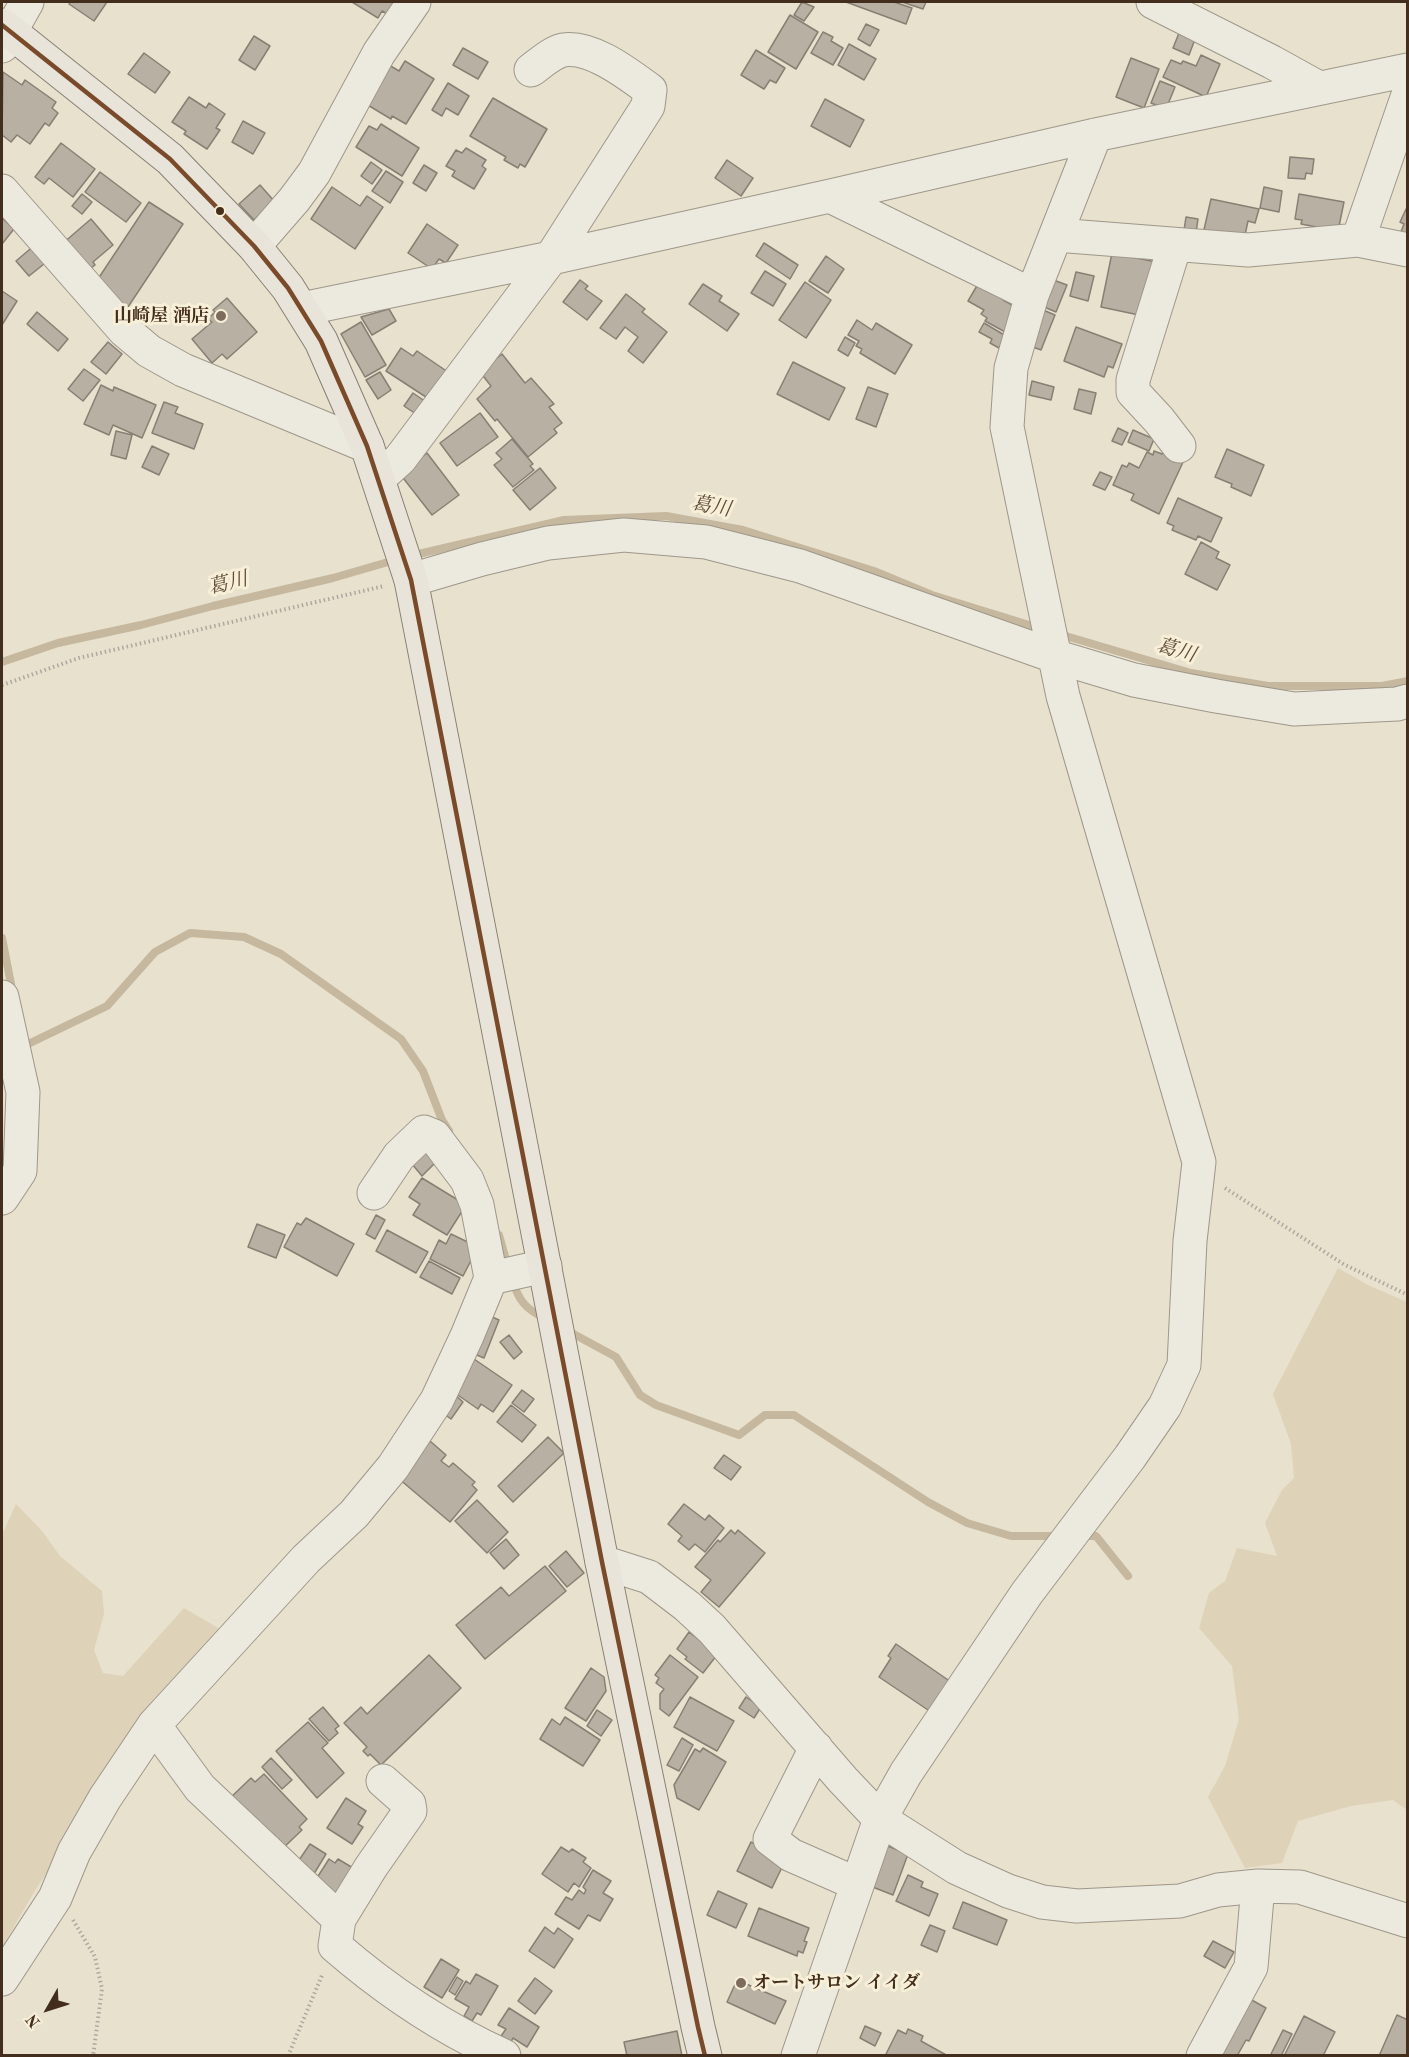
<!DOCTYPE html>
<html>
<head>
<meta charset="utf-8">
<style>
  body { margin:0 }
  #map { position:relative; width:1409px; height:2057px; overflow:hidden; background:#e8e1cd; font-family:"Old Standard TT",serif }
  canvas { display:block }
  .frame { position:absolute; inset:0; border:3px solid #432d1d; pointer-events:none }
  .north { position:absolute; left:18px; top:1979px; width:60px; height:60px; -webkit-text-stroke:4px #f7efd7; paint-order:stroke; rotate:231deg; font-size:16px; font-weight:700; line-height:24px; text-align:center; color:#432d1d }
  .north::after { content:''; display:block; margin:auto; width:21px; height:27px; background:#432d1d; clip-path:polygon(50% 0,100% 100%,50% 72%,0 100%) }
</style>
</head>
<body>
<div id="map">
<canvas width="1409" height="2057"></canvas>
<div class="frame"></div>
<div class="north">N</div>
</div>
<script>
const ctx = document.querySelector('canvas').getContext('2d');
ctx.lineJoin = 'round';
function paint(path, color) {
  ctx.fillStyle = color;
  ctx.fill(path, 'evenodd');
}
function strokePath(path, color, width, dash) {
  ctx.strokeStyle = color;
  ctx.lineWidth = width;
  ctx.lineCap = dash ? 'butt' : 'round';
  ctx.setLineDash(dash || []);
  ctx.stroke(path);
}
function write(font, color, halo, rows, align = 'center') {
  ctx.font = font + ' "Old Standard TT","Noto Serif JP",serif';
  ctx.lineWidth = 6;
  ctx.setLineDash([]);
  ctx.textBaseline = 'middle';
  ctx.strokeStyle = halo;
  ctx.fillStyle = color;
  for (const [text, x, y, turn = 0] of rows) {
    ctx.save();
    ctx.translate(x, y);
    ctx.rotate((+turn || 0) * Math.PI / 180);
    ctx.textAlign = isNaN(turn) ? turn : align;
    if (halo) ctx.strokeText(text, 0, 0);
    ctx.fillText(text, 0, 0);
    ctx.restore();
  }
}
const green = new Path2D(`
  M 1338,1268 L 1368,1285 L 1407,1302 L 1407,1810 L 1393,1800 L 1351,1806 L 1298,1821 L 1282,1863 L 1245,1868 L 1208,1797 L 1225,1766 L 1239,1719 L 1232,1666 L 1199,1628 L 1209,1593 L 1225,1581 L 1237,1548 L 1277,1556 L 1265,1523 L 1282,1490 L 1294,1478 L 1291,1444 L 1273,1394 Z
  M 16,1504 L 43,1532 L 60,1556 L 102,1591 L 104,1614 L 94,1650 L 103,1673 L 123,1676 L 184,1608 L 225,1632 L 145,1722 L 36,1889 L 2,1947 L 2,1535 Z`);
const stream = new Path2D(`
  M 410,556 L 564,520 L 666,516 L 743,530 L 874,571 L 932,595 L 1039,628
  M 1059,634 L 1191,673 L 1268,686 L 1382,686 L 1408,681
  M 2,662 L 58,643 L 141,625 L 213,606 L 333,578 L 395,560
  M 2,938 L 13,994
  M 24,1044 L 24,1046 L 107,1006 L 155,952 L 190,933 L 244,937 L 281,954 L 401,1039 L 423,1071 L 442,1120 L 449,1131
  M 499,1235 L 508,1267
  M 513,1281 C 518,1300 526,1309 544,1318
  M 568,1331 L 616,1357 L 640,1395 L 656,1405 L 739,1435 L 765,1415 L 794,1415 L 928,1502 L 967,1523 L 1011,1536 L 1059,1536
  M 1083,1536 L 1096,1536 L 1128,1576`);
const building = new Path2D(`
  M 70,2 L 107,2 L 94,21 L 69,4 Z
  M 352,2 L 400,2 L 391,16 L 382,11 L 378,18 Z
  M 802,2 L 814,7 L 804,21 L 794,15 Z
  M 846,2 L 894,2 L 912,8 L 906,24 Z
  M 902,2 L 926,2 L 923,9 Z
  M 790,15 L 818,32 L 796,69 L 768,52 Z
  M 866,24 L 879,30 L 870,46 L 858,39 Z
  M 1181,28 L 1197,34 L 1189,55 L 1173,48 Z
  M 823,32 L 833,37 L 831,41 L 843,48 L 833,65 L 811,53 Z
  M 254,36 L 270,46 L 255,70 L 239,60 Z
  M 849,44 L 876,59 L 864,80 L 838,65 Z
  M 463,48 L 488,62 L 478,79 L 453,65 Z
  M 756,50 L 785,68 L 776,83 L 770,80 L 764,89 L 741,75 Z
  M 144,53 L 170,72 L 155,93 L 128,74 Z
  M 1201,55 L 1220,64 L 1206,97 L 1163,77 L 1171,60 L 1181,64 L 1183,61 L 1196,66 Z
  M 1131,58 L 1159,69 L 1144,108 L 1116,97 Z
  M 405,61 L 434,79 L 406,124 L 392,116 L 391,119 L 361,101 L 384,62 L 399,71 Z
  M 3,72 L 22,85 L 25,80 L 56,102 L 52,108 L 58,113 L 49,126 L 45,123 L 30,144 L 17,135 L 11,142 L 2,135 Z
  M 1160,81 L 1175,87 L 1166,109 L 1151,103 Z
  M 448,83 L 469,96 L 458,115 L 446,108 L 442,116 L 432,110 Z
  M 189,97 L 206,108 L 209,103 L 225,114 L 216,128 L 220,130 L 207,149 L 184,134 L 186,131 L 172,122 Z
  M 493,98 L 547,129 L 525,167 L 520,164 L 518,168 L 504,160 L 506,157 L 470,136 Z
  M 825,99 L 864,120 L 850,147 L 811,126 Z
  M 243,121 L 265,133 L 253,154 L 232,142 Z
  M 381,124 L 419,148 L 402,176 L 356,147 L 369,126 L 377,130 Z
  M 61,143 L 95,169 L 73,197 L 49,178 L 44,184 L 35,177 Z
  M 466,148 L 486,160 L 482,166 L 486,169 L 474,189 L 452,176 L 455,171 L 446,166 L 456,150 L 462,153 Z
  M 1290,157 L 1314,159 L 1312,174 L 1306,173 L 1305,179 L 1288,178 Z
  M 727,160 L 753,178 L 741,196 L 715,178 Z
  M 371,162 L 382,170 L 372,184 L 361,176 Z
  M 424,165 L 437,173 L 426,191 L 413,183 Z
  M 386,171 L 403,182 L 390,203 L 372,191 Z
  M 100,172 L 141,203 L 126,222 L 85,192 Z
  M 260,185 L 275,202 L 254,220 L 239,204 Z
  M 332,187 L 360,206 L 367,196 L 383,207 L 355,249 L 311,219 Z
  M 1264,187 L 1282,191 L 1279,212 L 1260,208 Z
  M 82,194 L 92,202 L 82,214 L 72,206 Z
  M 1299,194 L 1344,202 L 1338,231 L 1301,224 L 1302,220 L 1295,219 Z
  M 1211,199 L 1259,209 L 1255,223 L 1248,221 L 1245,235 L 1203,234 Z
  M 149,202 L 183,224 L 128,307 L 94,285 Z
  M 1408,205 L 1408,236 L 1400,234 L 1404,224 L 1400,222 Z
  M 1186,217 L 1198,219 L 1196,233 L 1184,230 Z
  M 2,218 L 14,229 L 2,244 Z
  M 91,219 L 113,245 L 93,262 L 95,265 L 86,272 L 62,244 Z
  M 427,224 L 458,245 L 446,263 L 439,259 L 432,269 L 408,253 Z
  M 764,243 L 798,265 L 790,279 L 756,256 Z
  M 36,244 L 49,260 L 29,276 L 16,261 Z
  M 1112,253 L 1156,262 L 1150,288 L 1145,287 L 1139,315 L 1101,307 Z
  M 826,256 L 844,269 L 828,293 L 809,281 Z
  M 765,271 L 786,284 L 773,306 L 751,293 Z
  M 1076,272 L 1094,276 L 1088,301 L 1070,296 Z
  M 1048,278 L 1067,285 L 1056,312 L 1037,304 Z
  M 981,279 L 1005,297 L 1003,300 L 1014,306 L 1007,333 L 985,321 L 987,318 L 981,314 L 984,310 L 968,301 Z
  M 580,280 L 588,286 L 585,289 L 602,301 L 587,320 L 563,302 Z
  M 805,282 L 831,300 L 806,338 L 779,320 Z
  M 703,284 L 722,296 L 719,301 L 739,314 L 727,331 L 689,304 Z
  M 2,291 L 17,301 L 2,325 Z
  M 626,294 L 645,309 L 642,312 L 667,332 L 643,363 L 628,351 L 638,337 L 625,327 L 616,339 L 600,328 Z
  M 227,298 L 257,332 L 227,359 L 222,354 L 212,363 L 192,339 L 212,322 L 208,319 L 215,312 L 213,310 Z
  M 1036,307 L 1055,315 L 1041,350 L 1022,343 Z
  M 389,309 L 396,321 L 372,335 L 361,317 Z
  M 37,312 L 68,339 L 58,351 L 27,324 Z
  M 857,320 L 872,330 L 876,323 L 912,345 L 895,374 L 860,353 L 862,349 L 856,346 L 859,341 L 848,335 Z
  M 361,322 L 386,365 L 365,377 L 341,334 Z
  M 984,323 L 1006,336 L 999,348 L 990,343 L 992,339 L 979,332 Z
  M 1076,327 L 1122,344 L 1113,368 L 1108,366 L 1104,377 L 1064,361 Z
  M 845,337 L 855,343 L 848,356 L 838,350 Z
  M 108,342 L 122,354 L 106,374 L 91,362 Z
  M 401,348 L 413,356 L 417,351 L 448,372 L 429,399 L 386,371 Z
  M 502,354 L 525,383 L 531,378 L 554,404 L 549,407 L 562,423 L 554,429 L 557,433 L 528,457 L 497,419 L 495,421 L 477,399 L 491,386 L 480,372 Z
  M 793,362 L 845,388 L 829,420 L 777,394 Z
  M 84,369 L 100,380 L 83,401 L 68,389 Z
  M 380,372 L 391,390 L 378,399 L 366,380 Z
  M 1032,381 L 1054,387 L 1051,400 L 1029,395 Z
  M 101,385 L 113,391 L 114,387 L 156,405 L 142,438 L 113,425 L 109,435 L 84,424 Z
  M 868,387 L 888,394 L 876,427 L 856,419 Z
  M 1079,389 L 1096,393 L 1091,414 L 1074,409 Z
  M 413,393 L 429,404 L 419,416 L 404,406 Z
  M 164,402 L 178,407 L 175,413 L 203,424 L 194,449 L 152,433 Z
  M 480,413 L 498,437 L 457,466 L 440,443 Z
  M 1118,428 L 1128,433 L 1122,445 L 1112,441 Z
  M 1133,430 L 1154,439 L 1149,451 L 1128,442 Z
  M 116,431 L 132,435 L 126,459 L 111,455 Z
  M 512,439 L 533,464 L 530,466 L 534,470 L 513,487 L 494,465 L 502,459 L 496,453 Z
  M 152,446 L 169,454 L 159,475 L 142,467 Z
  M 1227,449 L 1264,465 L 1251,496 L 1231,487 L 1232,484 L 1215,477 Z
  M 1154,451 L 1162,454 L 1164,451 L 1184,460 L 1159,514 L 1131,500 L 1134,494 L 1113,485 L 1122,465 L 1127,467 L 1129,463 L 1139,468 L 1147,452 L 1153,455 Z
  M 427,453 L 459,495 L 432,515 L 400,474 Z
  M 540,468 L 556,488 L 530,510 L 513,490 Z
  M 1100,472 L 1112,477 L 1105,490 L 1093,485 Z
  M 1178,498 L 1222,518 L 1211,542 L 1198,536 L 1196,540 L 1172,530 L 1174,526 L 1167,523 Z
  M 1201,542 L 1219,552 L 1216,558 L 1230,565 L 1217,590 L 1185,574 Z
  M 427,1141 L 441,1157 L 422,1176 L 407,1158 Z
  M 422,1178 L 466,1205 L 447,1235 L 413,1215 L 420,1204 L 409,1197 Z
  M 376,1215 L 385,1220 L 375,1239 L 366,1234 Z
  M 306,1218 L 354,1244 L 337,1276 L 284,1247 L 297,1223 L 301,1225 Z
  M 257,1224 L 285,1235 L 276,1258 L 248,1247 Z
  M 387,1230 L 428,1252 L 416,1273 L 376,1251 Z
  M 451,1234 L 478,1247 L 463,1276 L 430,1259 L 439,1240 L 446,1244 Z
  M 429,1261 L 460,1278 L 452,1294 L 420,1277 Z
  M 483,1313 L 499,1320 L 484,1358 L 467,1351 Z
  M 509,1335 L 522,1352 L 514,1359 L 500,1342 Z
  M 474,1359 L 512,1385 L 493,1412 L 481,1404 L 478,1409 L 452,1391 Z
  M 522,1390 L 534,1399 L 524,1412 L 512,1403 Z
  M 453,1393 L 463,1402 L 451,1419 L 440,1411 Z
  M 511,1405 L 536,1425 L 522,1442 L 497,1422 Z
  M 548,1437 L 564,1453 L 513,1502 L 498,1486 Z
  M 430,1441 L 446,1455 L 441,1461 L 449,1467 L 453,1463 L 475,1482 L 472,1485 L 477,1490 L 450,1522 L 398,1478 Z
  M 724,1455 L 741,1467 L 731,1480 L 714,1468 Z
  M 477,1500 L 508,1532 L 487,1553 L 455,1521 Z
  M 684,1504 L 705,1520 L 709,1515 L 724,1528 L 705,1552 L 695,1544 L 689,1550 L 678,1541 L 682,1536 L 668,1524 Z
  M 731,1530 L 735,1534 L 738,1530 L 765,1553 L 719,1607 L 701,1592 L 711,1580 L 695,1567 L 718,1540 L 720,1542 Z
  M 506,1539 L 519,1555 L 504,1569 L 490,1553 Z
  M 566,1551 L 584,1573 L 567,1587 L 549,1566 Z
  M 545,1566 L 566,1591 L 485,1659 L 456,1625 L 501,1587 L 509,1596 Z
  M 689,1632 L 706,1645 L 720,1651 L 703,1673 L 685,1659 L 687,1657 L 677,1649 Z
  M 896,1644 L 951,1682 L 931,1712 L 879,1677 L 891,1658 L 888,1656 Z
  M 429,1655 L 461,1688 L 381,1765 L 370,1754 L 368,1756 L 363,1751 L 367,1747 L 344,1723 L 361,1707 L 367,1714 Z
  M 670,1655 L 698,1677 L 669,1716 L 660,1709 L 660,1694 L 664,1689 L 656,1683 L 659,1678 L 655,1675 Z
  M 591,1668 L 604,1677 L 606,1691 L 586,1721 L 565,1708 Z
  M 690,1697 L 734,1721 L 717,1751 L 674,1727 Z
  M 746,1697 L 761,1707 L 754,1718 L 739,1708 Z
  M 323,1707 L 339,1726 L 335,1729 L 338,1733 L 329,1741 L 309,1719 Z
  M 597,1710 L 612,1720 L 601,1736 L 587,1726 Z
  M 565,1717 L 600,1740 L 583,1766 L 540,1739 L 552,1719 L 560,1725 Z
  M 308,1722 L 328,1743 L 322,1748 L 344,1773 L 317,1798 L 276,1751 Z
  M 682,1738 L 693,1745 L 679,1771 L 667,1765 Z
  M 703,1748 L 726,1762 L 699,1810 L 677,1798 L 674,1785 L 695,1749 L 700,1752 Z
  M 271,1758 L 292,1780 L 282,1789 L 262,1767 Z
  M 264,1774 L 307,1819 L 299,1827 L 302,1830 L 279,1852 L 228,1800 L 251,1778 L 255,1782 Z
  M 346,1798 L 366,1811 L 358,1824 L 363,1827 L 352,1844 L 327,1828 Z
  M 751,1842 L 786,1859 L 772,1888 L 737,1871 Z
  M 310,1844 L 326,1854 L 312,1877 L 295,1866 Z
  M 885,1845 L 908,1854 L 893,1895 L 870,1886 Z
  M 561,1847 L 569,1852 L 572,1849 L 586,1858 L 583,1862 L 591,1868 L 579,1887 L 574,1883 L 568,1892 L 542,1874 Z
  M 329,1859 L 335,1863 L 338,1859 L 358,1871 L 342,1898 L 315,1881 Z
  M 593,1870 L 611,1881 L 603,1893 L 613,1899 L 600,1921 L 588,1915 L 579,1929 L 555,1914 L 566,1897 L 572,1900 L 579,1890 L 584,1894 L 586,1890 L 583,1887 Z
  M 908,1875 L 923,1882 L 921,1887 L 938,1894 L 929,1916 L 896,1901 Z
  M 718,1891 L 747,1904 L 736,1928 L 707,1915 Z
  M 963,1902 L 1007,1920 L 997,1945 L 953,1928 Z
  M 759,1908 L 809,1928 L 804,1941 L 807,1942 L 803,1953 L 798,1951 L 797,1956 L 748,1936 Z
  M 930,1925 L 945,1931 L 937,1952 L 921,1945 Z
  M 545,1927 L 554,1934 L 558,1928 L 573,1939 L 554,1968 L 529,1951 Z
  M 1213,1941 L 1234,1952 L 1225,1968 L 1204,1956 Z
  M 441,1959 L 459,1970 L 442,1998 L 424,1987 Z
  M 476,1974 L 498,1986 L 481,2015 L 477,2013 L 472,2021 L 464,2016 L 469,2007 L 455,1999 L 466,1981 L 470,1984 Z
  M 457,1977 L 463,1981 L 455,1995 L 449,1991 Z
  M 535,1978 L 552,1991 L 535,2014 L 518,2001 Z
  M 737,1980 L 786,2001 L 775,2024 L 727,2002 Z
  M 1250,1999 L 1266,2008 L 1249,2041 L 1246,2040 L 1237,2056 L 1220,2056 Z
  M 509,2008 L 539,2027 L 527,2047 L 513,2038 L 511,2042 L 501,2036 L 506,2029 L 498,2025 Z
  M 1397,2015 L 1408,2020 L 1408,2056 L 1379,2056 Z
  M 1304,2016 L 1335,2032 L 1323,2056 L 1284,2056 Z
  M 865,2026 L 881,2033 L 875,2046 L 860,2038 Z
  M 908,2029 L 923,2036 L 921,2041 L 948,2056 L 885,2056 L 898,2030 L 906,2034 Z
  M 1283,2030 L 1292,2034 L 1281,2056 L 1270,2056 Z
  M 677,2031 L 682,2056 L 627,2056 L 624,2042 Z`);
const path = new Path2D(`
  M 2,685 L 79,658 L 384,586
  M 1225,1188 L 1345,1265 L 1408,1295
  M 73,1920 L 95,1957 L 102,1989 L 93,2056
  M 288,2056 L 323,1973`);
const minor = new Path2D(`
  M 1153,2 L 1272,62 L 1319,88
  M 2,46 L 27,2
  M 2,191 L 124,330 L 149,351 L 183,370 L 367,446
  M 830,196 L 1032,295
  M 1056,235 L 1248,250 L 1358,240 L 1408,250
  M 1358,240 L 1408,95
  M 1175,245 L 1133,380 L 1133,392 L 1159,420 L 1179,446
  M 254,246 L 294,200 L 314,173 L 379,53 L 414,2
  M 302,309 L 551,258 L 830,196 L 1095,135 L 1408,70
  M 379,478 L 400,459 L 551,258 L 648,106 L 650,90 C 628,74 591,45 563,50 C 551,53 541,63 531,70
  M 411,580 L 482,559 L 548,543 L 624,535 L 706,542 L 800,566 L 1054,656 L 1134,680 L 1216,696 L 1294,709 L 1397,704 L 1408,701
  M 2,997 L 23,1092 L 20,1171 L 2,1198
  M 374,1193 L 399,1156 L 424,1132 L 434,1136 L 467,1180 L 477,1205 L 491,1278
  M 602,1562 L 649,1577 L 687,1606 L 712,1629 L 843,1780 L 880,1819 L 957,1868 L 1008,1891 L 1042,1902 L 1077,1906 L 1180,1901 L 1218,1890 L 1258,1886 L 1251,1967 L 1203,2056
  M 154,1725 L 200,1788 L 339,1919 L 335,1946 C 387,1991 442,2028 504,2056
  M 816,1748 L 770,1839 L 791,1855 L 857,1884
  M 1258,1886 L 1300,1887 L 1408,1921
  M 339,1919 L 371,1867 L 410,1811 L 409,1804 L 383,1781
  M 2,1979 L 55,1898 L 74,1852 L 105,1798 L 154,1725 L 306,1559 L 354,1514 L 393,1467 L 437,1400 L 467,1336 L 491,1278 L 545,1266
  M 798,2056 L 880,1819 L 906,1773 L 1027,1593 L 1130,1457 L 1165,1406 L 1184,1365 L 1190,1241 L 1199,1162 L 1063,696 L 1007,427 L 1011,368 L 1032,295 L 1095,135`);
const major = new Path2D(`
  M 2,25 L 170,159 L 254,246 L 288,288 L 321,341 L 367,446 L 411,580 L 602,1562 L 698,2027 L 705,2056`);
const bus1 = new Path2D(`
  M 2,25 L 170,159 L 254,246 L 288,288 L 321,341 L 367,446 L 411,580 L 602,1562 L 698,2027 L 705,2056`);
const markers = [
  [220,211,5,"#432d1d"],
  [221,316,6,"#7d6c5b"],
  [741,1983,6,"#7d6c5b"]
];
const poiNames = [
  ["山崎屋 酒店",209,316],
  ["オートサロン イイダ",753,1983,"left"]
];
const waterNames = [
  ["葛川",711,507,10],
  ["葛川",228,584,-14],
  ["葛川",1176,651,16]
];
paint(green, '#ded3b8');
strokePath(stream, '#c6b89e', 8);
paint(building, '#b8b1a3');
strokePath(building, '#877f73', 1.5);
strokePath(minor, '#9e978a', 35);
strokePath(major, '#877f73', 35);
strokePath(path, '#aea9a0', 4, [1.5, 3]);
strokePath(minor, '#ece9de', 33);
strokePath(major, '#e9e4d9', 33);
strokePath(bus1, '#7a4b2a', 4.5);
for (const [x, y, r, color] of markers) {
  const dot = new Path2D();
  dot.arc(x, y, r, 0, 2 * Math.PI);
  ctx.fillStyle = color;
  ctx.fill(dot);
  strokePath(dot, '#f7efd7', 2);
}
write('bold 18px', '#432d1d', '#f7efd7', poiNames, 'right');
write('italic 20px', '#604c38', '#f7efd7', waterNames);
</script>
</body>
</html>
